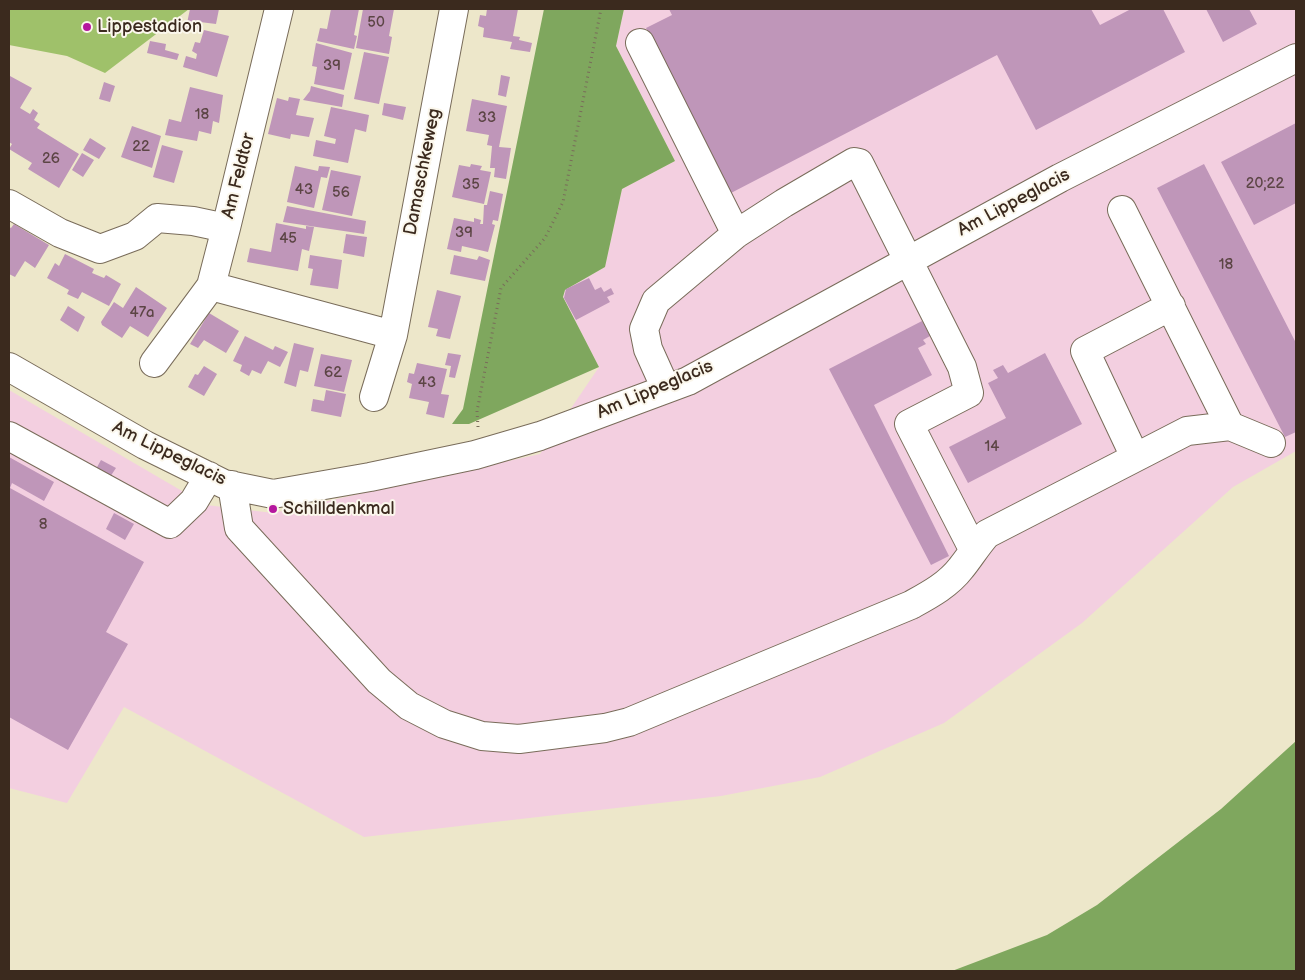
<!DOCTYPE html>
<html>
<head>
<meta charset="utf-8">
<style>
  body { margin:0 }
  #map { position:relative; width:1305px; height:980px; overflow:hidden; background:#ede7ca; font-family:"Balsamiq Sans",sans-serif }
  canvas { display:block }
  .frame { position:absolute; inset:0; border:10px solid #3b2a1e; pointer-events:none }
</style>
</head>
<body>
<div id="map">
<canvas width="1305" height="980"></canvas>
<div class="frame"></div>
</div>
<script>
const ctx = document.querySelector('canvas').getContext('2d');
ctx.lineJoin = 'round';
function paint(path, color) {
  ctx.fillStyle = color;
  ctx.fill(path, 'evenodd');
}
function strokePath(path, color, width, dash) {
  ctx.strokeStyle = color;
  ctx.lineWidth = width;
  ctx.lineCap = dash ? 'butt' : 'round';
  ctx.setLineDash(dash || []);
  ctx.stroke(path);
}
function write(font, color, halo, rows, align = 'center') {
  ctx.font = font + ' "Balsamiq Sans",sans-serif';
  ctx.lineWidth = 4;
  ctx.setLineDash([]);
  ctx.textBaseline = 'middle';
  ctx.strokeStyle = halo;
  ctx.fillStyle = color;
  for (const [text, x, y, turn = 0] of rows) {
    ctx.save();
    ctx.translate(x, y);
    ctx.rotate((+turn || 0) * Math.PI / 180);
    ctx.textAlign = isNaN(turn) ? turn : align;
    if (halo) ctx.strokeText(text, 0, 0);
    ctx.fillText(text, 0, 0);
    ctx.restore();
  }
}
const built = new Path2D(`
  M 624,9 L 1296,9 L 1296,451 L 1233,487 L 1082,623 L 944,723 L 820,777 L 721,796 L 364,837 L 124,707 L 67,803 L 9,788 L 9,390 L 206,505 L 273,513 L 540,454 L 599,367 L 563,297 L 565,290 L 605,267 L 622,189 L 675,161 L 616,46 Z`);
const green = new Path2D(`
  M 9,9 L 189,9 L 105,73 L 67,56 L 9,45 Z`);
const forest = new Path2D(`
  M 544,9 L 624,9 L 616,46 L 675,161 L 622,189 L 605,267 L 565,290 L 563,297 L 599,367 L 469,424 L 452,424 L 463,409 Z
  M 1296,741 L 1296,971 L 952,971 L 1047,935 L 1097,905 L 1221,809 Z`);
const building = new Path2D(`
  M 190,9 L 219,9 L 216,24 L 200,22 L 199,30 L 186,28 Z
  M 331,9 L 359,9 L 354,35 L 357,36 L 354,49 L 317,41 L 320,28 L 327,29 Z
  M 363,9 L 394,9 L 389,36 L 392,37 L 389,54 L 356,48 Z
  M 487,9 L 518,9 L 513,36 L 520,37 L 519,40 L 532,43 L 530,52 L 510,49 L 512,42 L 483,37 L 484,28 L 478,26 L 480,15 L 486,16 Z
  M 669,9 L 1091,9 L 1100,25 L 1131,9 L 1163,9 L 1185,52 L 1036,130 L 997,55 L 731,193 L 646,28 L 672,15 Z
  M 1206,9 L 1249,9 L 1257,24 L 1223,42 Z
  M 204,30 L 229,36 L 217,77 L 183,67 L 186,56 L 196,59 L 197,54 L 192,51 L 195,42 L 200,43 Z
  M 150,41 L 166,44 L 165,50 L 179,54 L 177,60 L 147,53 Z
  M 316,43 L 352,53 L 344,90 L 314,84 L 317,67 L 312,66 Z
  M 364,52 L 389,57 L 379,104 L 354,99 Z
  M 501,75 L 510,77 L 506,97 L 498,95 Z
  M 10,76 L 32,88 L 20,108 L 30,114 L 33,109 L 38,113 L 34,120 L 40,124 L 37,128 L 79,154 L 59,188 L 28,169 L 32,163 L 9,149 L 12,144 L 9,142 Z
  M 104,82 L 115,86 L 110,102 L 99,99 Z
  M 311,86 L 344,95 L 342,107 L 303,100 L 310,91 Z
  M 190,87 L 223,95 L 219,123 L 213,121 L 211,134 L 199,131 L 197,141 L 165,135 L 169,119 L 181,122 Z
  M 289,97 L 300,99 L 296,115 L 314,118 L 309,137 L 291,134 L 290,139 L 268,134 L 277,98 L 288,101 Z
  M 472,99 L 507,106 L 499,147 L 511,148 L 506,179 L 494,177 L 495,168 L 490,168 L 492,146 L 487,145 L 489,135 L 466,131 Z
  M 384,103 L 406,107 L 403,120 L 382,115 Z
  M 331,107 L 369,115 L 366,132 L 355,129 L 348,163 L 313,156 L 316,140 L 335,144 L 336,139 L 324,136 Z
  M 1296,123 L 1296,203 L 1254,225 L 1221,162 Z
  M 132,126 L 161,136 L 152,168 L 121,157 Z
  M 90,138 L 106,148 L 99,159 L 83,150 Z
  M 162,145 L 183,151 L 174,183 L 153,177 Z
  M 82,153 L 94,160 L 83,177 L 72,170 Z
  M 471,164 L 482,166 L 480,170 L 491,172 L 484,204 L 452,197 L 459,165 L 470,167 Z
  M 1204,164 L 1296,343 L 1296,432 L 1285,437 L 1157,188 Z
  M 295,166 L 318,171 L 319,166 L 330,167 L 327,178 L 321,177 L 314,208 L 287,202 Z
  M 331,170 L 361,176 L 352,216 L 322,210 Z
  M 490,191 L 503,194 L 498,221 L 493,220 L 492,224 L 495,225 L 488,252 L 462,246 L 461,252 L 447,249 L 454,218 L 474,222 L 474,218 L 481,220 L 480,224 L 483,224 L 484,205 L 487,205 Z
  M 287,206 L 366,221 L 364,234 L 283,222 Z
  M 276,223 L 306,229 L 306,226 L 314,227 L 309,251 L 302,249 L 298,271 L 247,262 L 250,248 L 271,252 Z
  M 14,224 L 49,245 L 35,268 L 25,261 L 15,277 L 9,274 L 9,227 L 11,228 Z
  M 346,234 L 367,237 L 364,257 L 343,253 Z
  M 65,254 L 94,269 L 92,273 L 104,278 L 106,275 L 121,284 L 109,306 L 82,292 L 78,299 L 67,294 L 69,290 L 47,278 L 55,263 L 59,266 Z
  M 310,255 L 342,260 L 338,289 L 310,285 L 313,269 L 308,268 Z
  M 454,255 L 477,260 L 479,256 L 490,260 L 485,281 L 450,274 Z
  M 589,278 L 595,290 L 601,287 L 604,292 L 611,288 L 614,294 L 607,297 L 610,302 L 576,320 L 564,298 L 566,289 Z
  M 136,287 L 167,308 L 148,337 L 130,326 L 122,338 L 102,325 L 101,322 L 114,302 L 123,308 Z
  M 437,290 L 461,296 L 450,339 L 436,336 L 438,329 L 428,327 Z
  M 68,306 L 85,317 L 78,332 L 60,320 Z
  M 209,313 L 239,331 L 226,353 L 204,340 L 198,348 L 190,344 Z
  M 922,321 L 930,336 L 923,340 L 926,344 L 918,348 L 932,375 L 874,405 L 949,556 L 931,565 L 829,369 Z
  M 245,336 L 273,350 L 275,346 L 288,352 L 280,367 L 268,361 L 261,374 L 252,370 L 249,376 L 240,371 L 242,365 L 233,361 Z
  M 294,343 L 314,348 L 308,372 L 300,370 L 296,387 L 284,383 Z
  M 448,353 L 461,355 L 455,378 L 449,377 L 451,366 L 445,365 Z
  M 1045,353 L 1082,424 L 968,483 L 949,447 L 1006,418 L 988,383 L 998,378 L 993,370 L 1003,365 L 1008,373 Z
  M 321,354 L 352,360 L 344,392 L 314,386 Z
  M 417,363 L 447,369 L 441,394 L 449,395 L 444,418 L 426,414 L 429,402 L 409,398 L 412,384 L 407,382 L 409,373 L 414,374 Z
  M 204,366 L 217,374 L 204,396 L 188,387 L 195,374 L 198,375 Z
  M 326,390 L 346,394 L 341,417 L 311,411 L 313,399 L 324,401 Z
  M 9,457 L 54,482 L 44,501 L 12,483 L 10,488 L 144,562 L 106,632 L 128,644 L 68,750 L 9,717 Z
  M 101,460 L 116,468 L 110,477 L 96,469 Z
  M 114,513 L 134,524 L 125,540 L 106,529 Z`);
const path = new Path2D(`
  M 478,427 L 477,411 L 501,288 L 545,238 L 563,202 L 601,9`);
const minor = new Path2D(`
  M 640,43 L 736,234
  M 9,204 L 60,233 L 100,249 L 135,236 L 157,218 L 193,221 L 226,228 L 279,9
  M 1122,210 L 1230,426
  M 211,286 L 393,335
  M 154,363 L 211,286 L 226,228
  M 9,367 L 145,445 L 224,484 L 273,494 L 370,477 L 475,455 L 540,436 L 688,381 L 1060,178 L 1296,58
  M 666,389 L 648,349 L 644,329 L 656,301 L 736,234 L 784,203 L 854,162 L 859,163 L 962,367 L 969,393 L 909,424 L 973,549
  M 374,397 L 393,335 L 454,9
  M 9,436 L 170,524 L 194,501 L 209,476
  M 1135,457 L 1085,351 L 1171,306
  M 232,485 L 239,528 L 379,681 L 409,706 L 444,724 L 482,736 L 519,739 L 605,728 L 629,722 L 911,605 C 929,595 948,585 961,568 C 970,557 977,545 987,534 L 1187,431 L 1230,426 L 1271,443`);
const markers = [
  [87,27,5,"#b5179e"],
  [273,509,5,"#b5179e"]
];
const numberNames = [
  ["50",376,23],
  ["39",332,66],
  ["18",202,115],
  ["33",487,118],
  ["22",141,147],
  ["26",51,159],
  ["20;22",1265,184],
  ["35",471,185],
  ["43",304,190],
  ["56",341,193],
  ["39",464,233],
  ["45",288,239],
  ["18",1226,265],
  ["47a",142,313],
  ["62",333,373],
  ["43",427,383],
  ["14",992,447],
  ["8",43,525]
];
const poiNames = [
  ["Lippestadion",97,27],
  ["Schilldenkmal",283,509]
];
const streetNames = [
  ["Damaschkeweg",423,172,-79],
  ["Am Feldtor",239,176,-76],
  ["Am Lippeglacis",1014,203,-28],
  ["Am Lippeglacis",655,390,-23],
  ["Am Lippeglacis",169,454,26]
];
paint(built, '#f3cfe0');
paint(green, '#9fc16a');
paint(forest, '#7fa75e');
paint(building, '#bf96b9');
strokePath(minor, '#796c5a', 30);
strokePath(path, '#796c5a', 3, [1, 4]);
strokePath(minor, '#fff', 28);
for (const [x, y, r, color] of markers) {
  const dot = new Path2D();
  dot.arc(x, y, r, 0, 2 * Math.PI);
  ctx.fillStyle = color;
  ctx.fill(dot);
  strokePath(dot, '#fbf7ec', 2);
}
write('15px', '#5c4545', null, numberNames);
write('18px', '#3b2a1e', '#fbf7ec', poiNames, 'left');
write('18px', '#3b2a1e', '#fbf7ec', streetNames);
</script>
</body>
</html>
